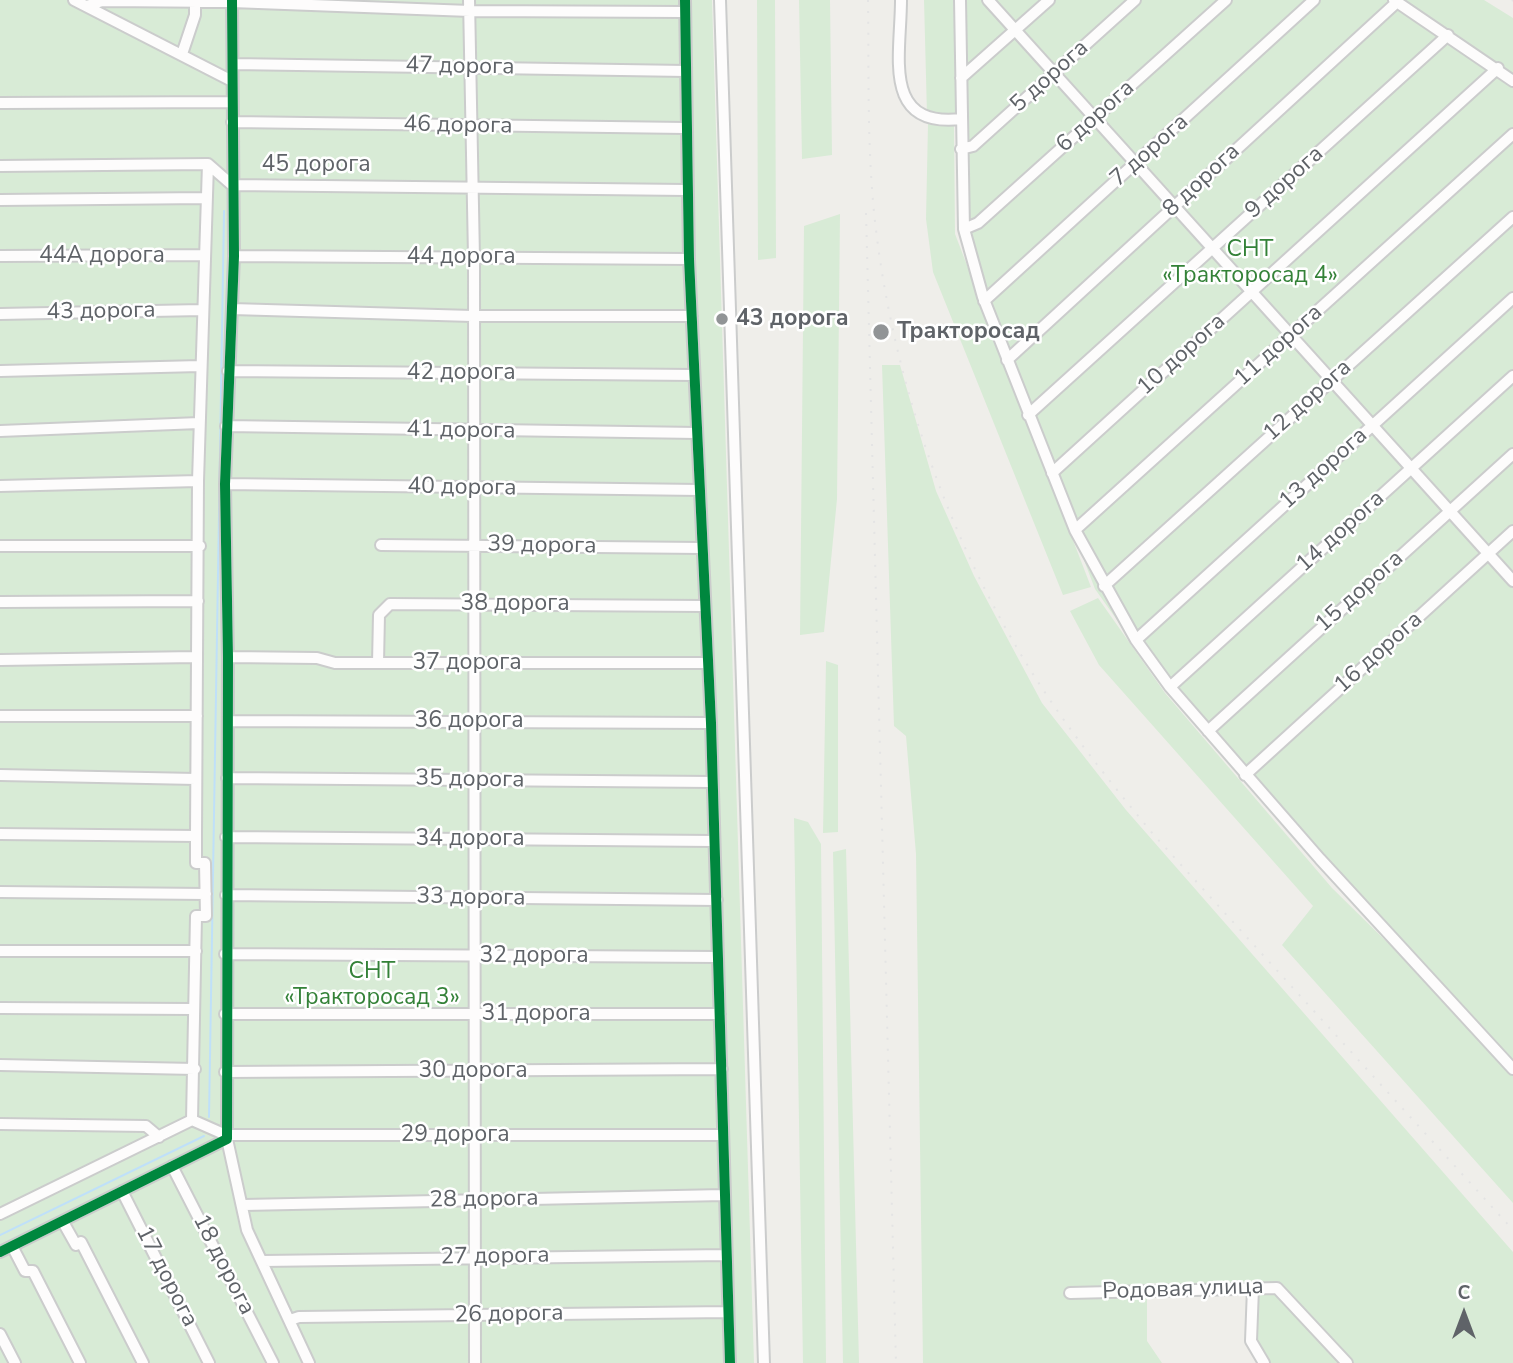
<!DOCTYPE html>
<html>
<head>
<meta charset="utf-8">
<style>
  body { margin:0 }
  #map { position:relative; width:1513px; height:1363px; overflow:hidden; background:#efeeea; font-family:"Nunito Sans",sans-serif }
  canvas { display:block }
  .north { position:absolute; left:1429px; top:1279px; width:70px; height:70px; -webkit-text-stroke:5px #fff; paint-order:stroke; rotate:0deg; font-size:19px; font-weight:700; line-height:28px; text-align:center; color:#5f6368 }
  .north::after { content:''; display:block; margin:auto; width:24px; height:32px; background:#5f6368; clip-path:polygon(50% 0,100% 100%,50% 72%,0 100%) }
</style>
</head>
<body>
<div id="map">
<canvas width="1513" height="1363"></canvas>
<div class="north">С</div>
</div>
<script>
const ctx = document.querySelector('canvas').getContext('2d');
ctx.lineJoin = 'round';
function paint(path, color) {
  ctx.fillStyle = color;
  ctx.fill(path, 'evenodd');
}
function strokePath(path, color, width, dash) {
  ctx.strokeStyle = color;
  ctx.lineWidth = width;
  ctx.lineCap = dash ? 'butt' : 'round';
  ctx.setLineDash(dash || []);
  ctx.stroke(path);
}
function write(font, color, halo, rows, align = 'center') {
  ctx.font = font + ' "Nunito Sans",sans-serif';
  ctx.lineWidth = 5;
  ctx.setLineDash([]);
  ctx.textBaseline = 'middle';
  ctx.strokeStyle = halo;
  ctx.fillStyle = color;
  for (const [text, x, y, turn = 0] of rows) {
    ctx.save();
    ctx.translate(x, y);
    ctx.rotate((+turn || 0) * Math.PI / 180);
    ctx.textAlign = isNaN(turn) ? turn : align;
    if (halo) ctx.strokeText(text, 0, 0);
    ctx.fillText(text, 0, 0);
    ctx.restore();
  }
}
const green = new Path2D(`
  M 0,0 L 712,0 L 754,1363 L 0,1363 Z
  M 757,0 L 775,0 L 776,258 L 758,260 Z
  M 799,0 L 830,0 L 832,155 L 802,159 Z
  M 924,0 L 956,0 L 957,116 L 927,115 Z
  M 957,0 L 1484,0 L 1513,18 L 1513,1203 L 1282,945 L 1313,906 L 1099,665 L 1070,611 L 1098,598 L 1165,693 L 1332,888 L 1392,947 L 1168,692 L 1095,589 L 958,231 Z
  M 928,124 L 954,126 L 955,234 L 1091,587 L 1063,595 L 933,272 L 926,219 Z
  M 840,214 L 837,499 L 824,632 L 800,635 L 804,226 Z
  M 882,365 L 900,365 L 936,491 L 974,576 L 1042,703 L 1126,810 L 1513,1252 L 1513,1363 L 1269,1363 L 1251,1341 L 1253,1287 L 1147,1283 L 1147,1341 L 1162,1363 L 923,1363 L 916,854 L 906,736 L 894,726 Z
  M 826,661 L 838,665 L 838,832 L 823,833 Z
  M 794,818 L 808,822 L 821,844 L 826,1363 L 803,1363 Z
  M 846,849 L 859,1363 L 843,1363 L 833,852 Z`);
const stream = new Path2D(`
  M 209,1117 L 224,211
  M 0,1235 L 204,1136`);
const minor = new Path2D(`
  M 74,0 L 232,81
  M 469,0 L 474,257 L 475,1363
  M 685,0 L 689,259 L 711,723 L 730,1363
  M 720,0 L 764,1363
  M 901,0 C 901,55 881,128 961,119
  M 960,0 L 964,229 L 983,297 L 1075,530 L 1136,640 L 1170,687 L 1320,859 L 1513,1069
  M 988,0 L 1513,581
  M 1394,0 L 1513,81
  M 87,6 L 102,1 L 232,2 L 470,11 L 685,12
  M 182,54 L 195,15 L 195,0
  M 233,64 L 686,71
  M 961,78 L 1049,0
  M 0,103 L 232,102
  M 232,122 L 685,128
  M 961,149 L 973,146 L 1135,0
  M 0,166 L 208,164 L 232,185 L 686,190
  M 0,200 L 206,198
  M 964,229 L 978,223 L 1226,0
  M 0,256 L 204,255
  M 234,256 L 689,259
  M 984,301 L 1314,0
  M 232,309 L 472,316 L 692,316
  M 0,314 L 202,310
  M 1007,360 L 1397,2
  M 0,371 L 200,366
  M 228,371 L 694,375
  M 1028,415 L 1448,35
  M 226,426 L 697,433
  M 0,431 L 199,423
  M 1052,473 L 1498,68
  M 225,484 L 700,490
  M 0,486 L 198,481
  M 1075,530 L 1513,134
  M 381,545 L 702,548
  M 0,546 L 200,546
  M 1104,586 L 1513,217
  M 0,602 L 198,601
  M 1136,640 L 1513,298
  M 228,657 L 317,658 L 335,663 L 708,663
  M 0,660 L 196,657
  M 378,663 L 379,615 L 390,604 L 704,606
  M 1170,687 L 1513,376
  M 0,716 L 197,716
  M 228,721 L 711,723
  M 1208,731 L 1513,454
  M 0,775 L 196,779
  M 1245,775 L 1513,531
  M 227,778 L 712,782
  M 0,834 L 196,836
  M 226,837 L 714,841
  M 0,892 L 206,894
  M 226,895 L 717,900
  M 0,951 L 196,951
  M 225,954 L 718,957
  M 0,1008 L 194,1009
  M 225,1014 L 720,1014
  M 0,1065 L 195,1069
  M 225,1072 L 722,1069
  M 192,1120 L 196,916 L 206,916 L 205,863 L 196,863 L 196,836 L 198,481 L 208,164
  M 192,1120 L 226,1135 L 722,1135
  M 0,1124 L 146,1126 L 159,1137
  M 227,1139 L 247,1230 L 309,1363
  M 172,1166 L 273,1363
  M 122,1191 L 209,1363
  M 244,1205 L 724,1195
  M 0,1214 L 192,1120
  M 63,1222 L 76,1245 L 81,1242 L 143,1363
  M 12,1246 L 25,1271 L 33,1271 L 80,1363
  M 0,1252 L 227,1139 L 228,657 L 225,484 L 234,256 L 232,0
  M 263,1261 L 726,1255
  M 1253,1288 L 1251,1341 L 1264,1363
  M 1070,1293 L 1277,1288 L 1347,1363
  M 290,1320 L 299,1317 L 728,1312
  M 0,1334 L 15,1363`);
const rail = new Path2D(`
  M 868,0 C 869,70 867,142 874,212 C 891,379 951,551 1044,691 C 1077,741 1115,788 1153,834 L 1513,1230
  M 1512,0 L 1513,1
  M 866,213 L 896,1363`);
const cycleway = new Path2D(`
  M 685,0 L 689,259 L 711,723 L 730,1363
  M 0,1252 L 227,1139 L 228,657 L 225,484 L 234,256 L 232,0`);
const markers = [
  [722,319,7,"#919496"],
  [881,332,9,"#919496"]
];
const streetNames = [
  ["47 дорога",460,67,1],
  ["5 дорога",1050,77,-42],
  ["6 дорога",1096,117,-42],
  ["46 дорога",458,126,1],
  ["7 дорога",1150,151,-42],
  ["45 дорога",316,165],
  ["8 дорога",1202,181,-43],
  ["9 дорога",1285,183,-42],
  ["44А дорога",102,256],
  ["44 дорога",461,257],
  ["43 дорога",101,312,-1],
  ["11 дорога",1279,346,-42],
  ["10 дорога",1182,355,-42],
  ["42 дорога",461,373],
  ["12 дорога",1308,401,-42],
  ["41 дорога",461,431,1],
  ["13 дорога",1324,469,-42],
  ["40 дорога",462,488,1],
  ["14 дорога",1341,532,-42],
  ["39 дорога",542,546,1],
  ["15 дорога",1360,592,-42],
  ["38 дорога",515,604],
  ["16 дорога",1379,653,-42],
  ["37 дорога",467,663],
  ["36 дорога",469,721],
  ["35 дорога",470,780,1],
  ["34 дорога",470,839],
  ["33 дорога",471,898,1],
  ["32 дорога",534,956],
  ["31 дорога",536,1014],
  ["30 дорога",473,1071],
  ["29 дорога",455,1135],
  ["28 дорога",484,1200,-1],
  ["27 дорога",495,1257,-1],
  ["18 дорога",223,1265,63],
  ["17 дорога",166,1277,63],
  ["Родовая улица",1183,1290,-2],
  ["26 дорога",509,1315,-1]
];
const parkNames = [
  ["СНТ",1250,250],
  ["«Тракторосад 4»",1250,276],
  ["СНТ",372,972],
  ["«Тракторосад 3»",372,998]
];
const poiNames = [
  ["43 дорога",736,319],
  ["Тракторосад",897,332]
];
paint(green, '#d8ebd6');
strokePath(stream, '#bfe0f9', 2);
strokePath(minor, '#cbcccc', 14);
strokePath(minor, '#fdfcfc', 10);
strokePath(rail, '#e4e4e4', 2, [2, 9]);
strokePath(cycleway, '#00873e', 10);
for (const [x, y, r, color] of markers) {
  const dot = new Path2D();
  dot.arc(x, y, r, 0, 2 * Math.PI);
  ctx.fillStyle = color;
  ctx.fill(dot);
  strokePath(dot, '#fff', 2.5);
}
write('23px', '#5f6368', '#fff', streetNames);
write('23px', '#348238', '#fff', parkNames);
write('bold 23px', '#5f6368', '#fff', poiNames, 'left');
</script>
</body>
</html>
